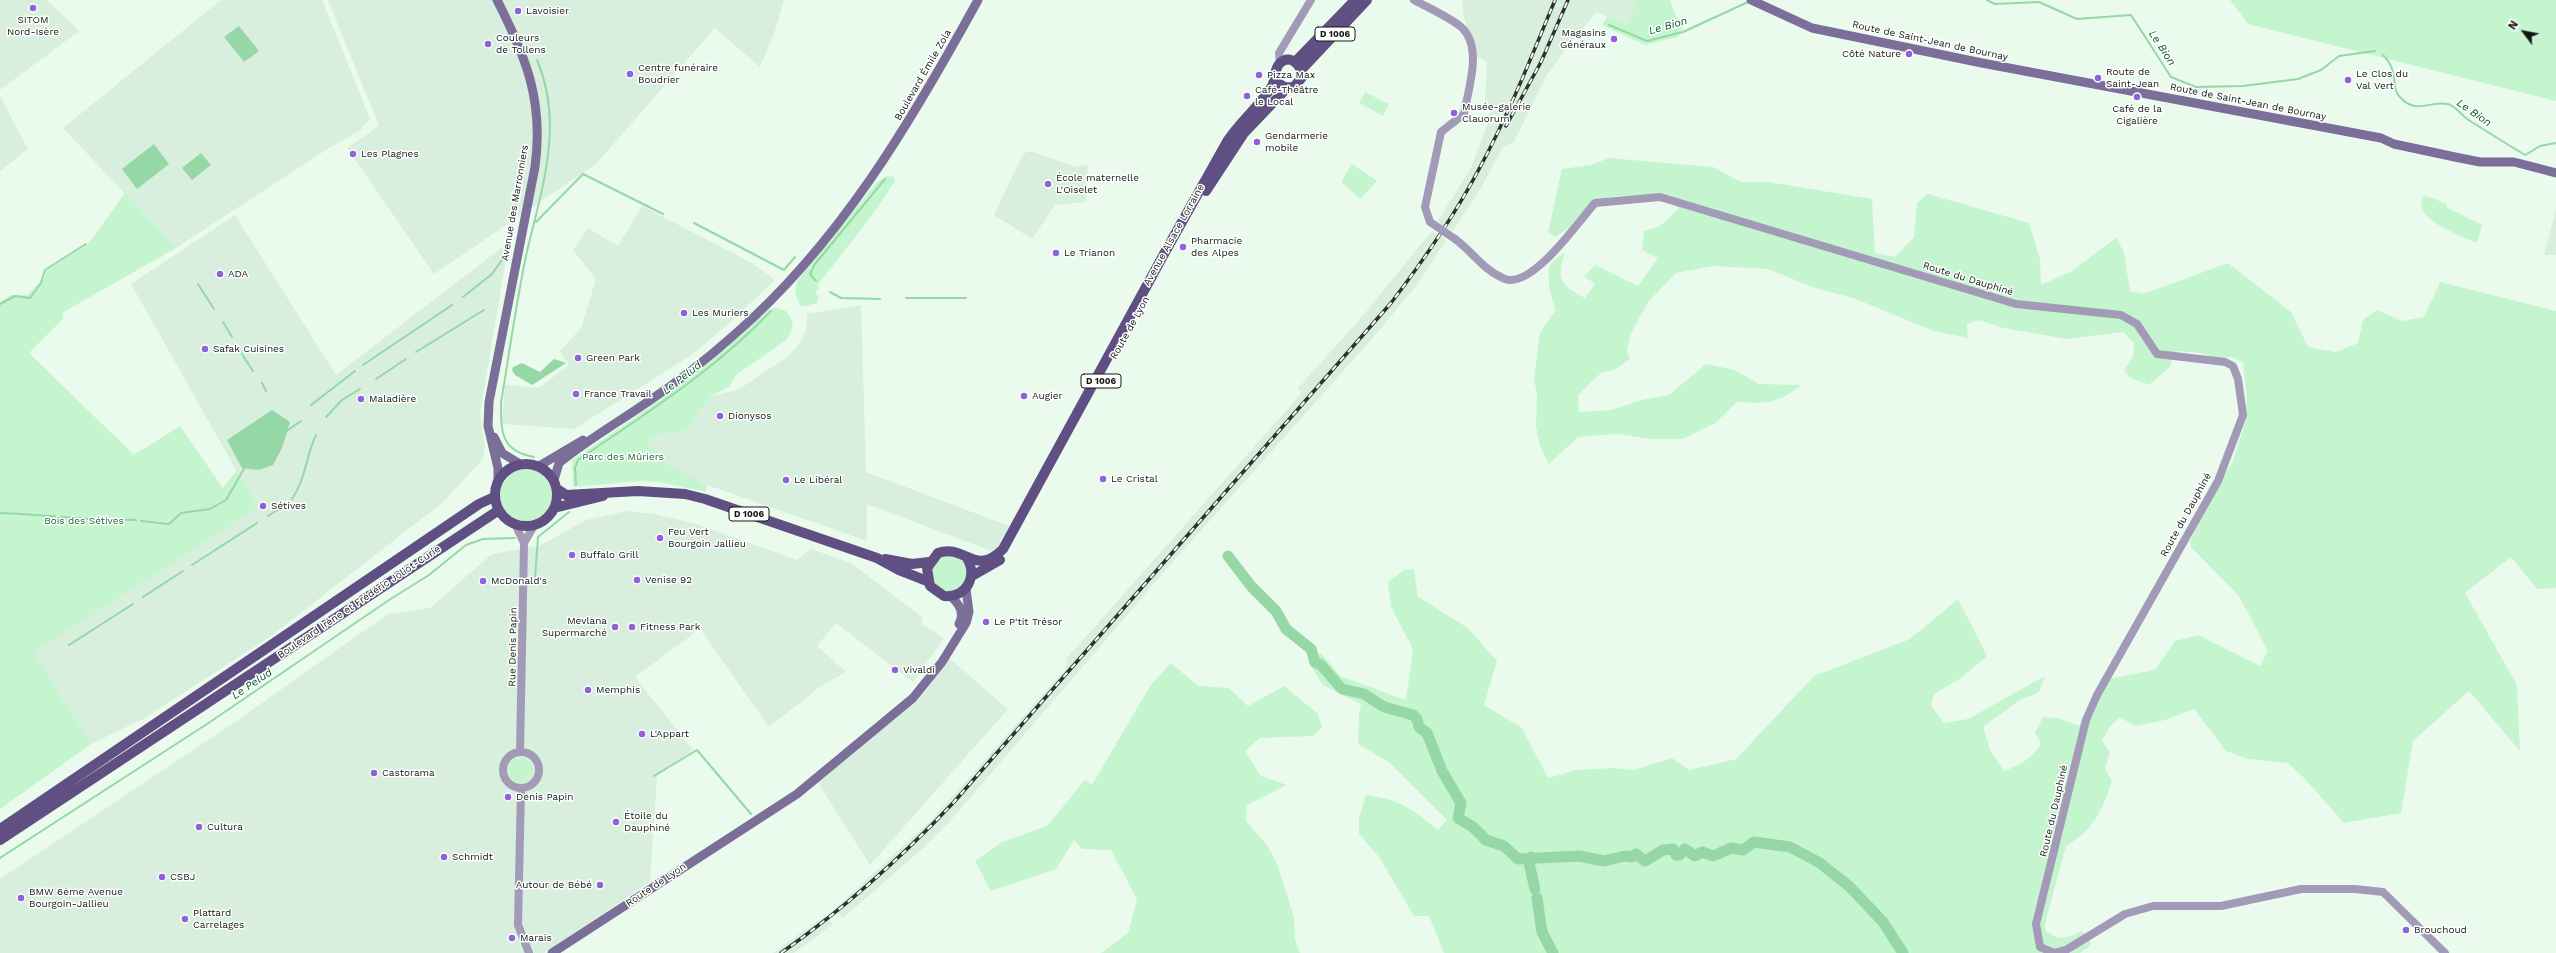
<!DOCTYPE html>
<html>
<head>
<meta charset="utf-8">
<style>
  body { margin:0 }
  #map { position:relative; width:2556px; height:953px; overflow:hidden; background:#eafbed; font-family:"Work Sans",sans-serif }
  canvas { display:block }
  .north { position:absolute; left:2504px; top:12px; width:40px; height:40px; -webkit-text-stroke:3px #fff; paint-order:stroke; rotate:302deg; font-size:11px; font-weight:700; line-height:16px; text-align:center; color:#131914 }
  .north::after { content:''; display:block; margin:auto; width:14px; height:18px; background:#131914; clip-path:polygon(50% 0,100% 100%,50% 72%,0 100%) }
</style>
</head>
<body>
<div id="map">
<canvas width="2556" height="953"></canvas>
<div class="north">N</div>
</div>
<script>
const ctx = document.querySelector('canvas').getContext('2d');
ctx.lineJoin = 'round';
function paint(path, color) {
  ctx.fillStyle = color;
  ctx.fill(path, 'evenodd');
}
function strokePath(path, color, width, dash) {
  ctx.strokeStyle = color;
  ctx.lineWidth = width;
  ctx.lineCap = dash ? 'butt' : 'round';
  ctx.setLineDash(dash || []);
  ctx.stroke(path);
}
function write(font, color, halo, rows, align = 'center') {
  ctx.font = font + ' "Work Sans",sans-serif';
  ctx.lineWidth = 3;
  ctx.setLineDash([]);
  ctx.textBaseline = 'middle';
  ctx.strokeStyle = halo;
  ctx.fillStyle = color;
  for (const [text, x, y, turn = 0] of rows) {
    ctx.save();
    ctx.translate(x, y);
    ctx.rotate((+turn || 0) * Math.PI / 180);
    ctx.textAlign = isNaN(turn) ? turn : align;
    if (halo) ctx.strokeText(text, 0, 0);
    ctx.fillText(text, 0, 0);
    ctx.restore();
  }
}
const built = new Path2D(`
  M 0,0 L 47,0 L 79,31 L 0,90 Z
  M 221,0 L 322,0 L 370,119 L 359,131 L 329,148 L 176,248 L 63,128 Z
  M 328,0 L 784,0 L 776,28 L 760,67 L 715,28 L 596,164 L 434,274 L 347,148 L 379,126 Z
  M 1462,0 L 1637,0 L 1627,25 L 1597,12 L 1568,46 L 1545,78 L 1514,142 L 1503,147 L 1481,188 L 1452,232 L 1437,222 L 1470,170 L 1487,126 L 1491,108 L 1485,102 L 1487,62 L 1476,56 L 1464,17 Z
  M 0,96 L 28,149 L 0,171 Z
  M 1030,151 L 1076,167 L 1088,165 L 1086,202 L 1055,205 L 1032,239 L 994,215 L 1023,154 Z
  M 642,206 L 752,263 L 775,280 L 728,324 L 693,354 L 574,429 L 502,424 L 505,385 L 539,388 L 569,365 L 560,351 L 581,328 L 596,279 L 573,250 L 588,228 L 618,246 Z
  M 2556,209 L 2556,255 L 2544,255 Z
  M 235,215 L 336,375 L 509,242 L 480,413 L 485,448 L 483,459 L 442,503 L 271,636 L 143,719 L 91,744 L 34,653 L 257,507 L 131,284 Z
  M 1432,231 L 1446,240 L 1417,285 L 1370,341 L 1170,565 L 950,821 L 920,851 L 843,918 L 835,909 L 930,821 L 968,779 L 1066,668 L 1067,658 L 1301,394 L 1298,388 L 1360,319 Z
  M 861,305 L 866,472 L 1009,526 L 994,552 L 867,504 L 867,541 L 696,481 L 661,459 L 645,442 L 658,434 L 678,433 L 693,422 L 711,396 L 738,390 L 787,357 L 801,342 L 807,326 L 807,314 Z
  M 627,511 L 654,514 L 693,523 L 797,560 L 811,549 L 851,563 L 923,618 L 921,624 L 944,638 L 913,682 L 836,623 L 817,646 L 846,672 L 821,686 L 769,727 L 700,629 L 635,677 L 693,750 L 657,776 L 650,882 L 544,953 L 0,953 L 0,879 L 232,724 L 388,614 L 430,608 L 492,554 L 539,546 L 586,520 Z
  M 949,658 L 1008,709 L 870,865 L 817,781 L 919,700 Z
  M 825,916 L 833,924 L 794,953 L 773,953 Z`);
const green = new Path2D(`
  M 1637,0 L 1670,0 L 1676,16 L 1685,24 L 1678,37 L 1645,45 L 1602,25 L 1608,16 L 1627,25 Z
  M 2230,0 L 2556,0 L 2556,101 L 2248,24 Z
  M 1365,92 L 1389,104 L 1383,116 L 1359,103 Z
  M 1609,158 L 1713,167 L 1741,182 L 1769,182 L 1872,199 L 1875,253 L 1895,257 L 1914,237 L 1917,203 L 1928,194 L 2029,223 L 2040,259 L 2041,285 L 2070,272 L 2116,238 L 2124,252 L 2130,291 L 2143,294 L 2228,263 L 2291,312 L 2308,347 L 2336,352 L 2358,343 L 2363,320 L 2377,310 L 2402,321 L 2424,317 L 2440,282 L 2556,311 L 2556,588 L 2537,589 L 2511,557 L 2465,593 L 2517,685 L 2520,751 L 2469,691 L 2413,741 L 2401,813 L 2344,823 L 2305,779 L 2288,763 L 2248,759 L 2226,751 L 2194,709 L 2165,720 L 2136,726 L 2119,717 L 2109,728 L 2102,741 L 2110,752 L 2105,768 L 2112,781 C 2102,811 2094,830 2066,846 L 2046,920 L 2045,930 C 2059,941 2066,939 2081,931 L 2091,937 L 2090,946 L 2080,953 L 1444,953 L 1429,916 L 1414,916 L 1379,857 L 1359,834 L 1359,818 L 1366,795 C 1401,800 1411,808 1438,830 L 1447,820 L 1389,762 L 1358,744 L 1359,715 L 1361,704 L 1323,685 L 1308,662 L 1321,653 L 1340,676 L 1406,700 L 1413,649 L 1391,607 L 1388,582 L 1404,570 L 1414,569 L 1418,597 L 1468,628 L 1497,661 L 1484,705 L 1522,728 L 1548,778 L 1576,770 L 1613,768 L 1634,770 L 1672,758 L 1689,770 L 1736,759 L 1814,676 L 1910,639 L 1958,599 L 1987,656 L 1961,678 L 1934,694 L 1931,706 L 1944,723 L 1968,719 L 2045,676 L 2039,691 L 2035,694 L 2020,700 L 1983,727 L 1991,752 L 2004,771 C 2020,765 2031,759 2041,744 L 2035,733 L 2043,717 L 2058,718 L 2079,726 L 2101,680 L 2155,670 L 2175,641 L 2198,635 L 2260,666 L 2268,651 L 2239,596 L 2191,547 L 2190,541 L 2214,492 L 2233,461 L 2245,423 L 2247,397 L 2243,363 L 2232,357 L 2218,359 L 2200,353 L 2176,351 L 2170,367 L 2149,385 L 2130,378 L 2124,370 L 2133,357 L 2134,343 L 2123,332 L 2067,339 L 2003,328 L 1979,320 L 1967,324 L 1968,338 L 1934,331 L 1853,298 L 1815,288 L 1768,269 L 1713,266 L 1676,273 L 1648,302 L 1630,335 L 1627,351 L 1630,359 L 1614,370 L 1601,373 L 1578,395 L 1579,412 L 1611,410 L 1642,400 L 1669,395 L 1706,364 L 1735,370 L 1759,384 L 1801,385 C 1777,404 1766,404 1737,402 L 1715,423 L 1683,439 L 1651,439 L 1617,434 L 1578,437 L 1549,464 L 1540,447 L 1536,426 L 1537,396 L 1534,379 L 1540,332 L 1556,310 C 1549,295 1547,280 1550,264 L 1565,252 C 1557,279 1559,284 1585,298 L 1595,284 L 1584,276 L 1595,265 L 1638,286 L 1658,258 L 1642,250 L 1644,231 L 1660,226 L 1678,209 L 1671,195 L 1617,196 L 1590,204 L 1571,226 L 1556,237 L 1548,232 L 1562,169 L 1591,165 Z
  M 1352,164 L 1377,181 L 1360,199 L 1341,182 Z
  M 887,176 L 894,177 L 895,181 L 873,214 L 817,286 L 819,287 L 815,294 L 819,296 L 817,303 L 801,307 L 795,294 L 797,281 L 877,182 Z
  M 125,193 L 176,248 L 62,313 L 64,318 L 29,353 L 134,455 L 180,426 L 223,488 L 237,470 L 258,507 L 34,653 L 91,744 L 0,809 L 0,302 L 11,295 L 27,295 L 45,277 L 46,271 L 88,244 Z
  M 2424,195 L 2447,204 L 2446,207 L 2482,225 L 2477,243 C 2462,236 2409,219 2424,195 Z
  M 776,307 L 786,311 L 793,322 L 791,332 L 785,341 L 736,375 L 729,387 L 711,396 L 689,427 L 678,433 L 658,434 L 646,442 L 665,462 L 707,486 L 706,492 L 659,482 L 641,481 L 573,487 L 572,460 C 641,414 709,368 768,310 Z
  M500 495a26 26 0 1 1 52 0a26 26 0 1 1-52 0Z
  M931 573a18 18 0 1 1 36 0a18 18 0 1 1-36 0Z
  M 1171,663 L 1198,686 L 1229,688 L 1248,706 L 1284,686 L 1318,714 L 1322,727 L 1313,736 L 1260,738 L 1245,751 L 1261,776 L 1287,785 L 1247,805 L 1246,821 L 1267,845 L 1276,861 L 1294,917 L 1295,940 L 1300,953 L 1101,953 L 1128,933 L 1137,899 L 1111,850 L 1082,849 L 1074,840 L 1056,869 L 991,891 L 975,861 L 1002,842 L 1047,826 L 1085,780 L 1092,785 L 1150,686 Z
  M507 771a13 13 0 1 1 26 0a13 13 0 1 1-26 0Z`);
const water = new Path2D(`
  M 239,26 L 259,51 L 244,62 L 224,37 Z
  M 154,144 L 169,164 L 137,189 L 122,169 Z
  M 201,153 L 211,165 L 192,180 L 182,168 Z
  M 554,359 L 566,363 L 532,385 L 515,375 L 512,370 L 513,367 L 522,363 L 540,372 Z
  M 272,410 L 290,422 L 282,448 L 273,465 L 259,470 L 242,468 L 227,440 Z`);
const stream = new Path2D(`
  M 1987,0 L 1995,4 L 2039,2 L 2077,19 L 2131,15 L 2171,77 L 2196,87 L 2243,86 L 2298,79 L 2321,70 L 2339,56 L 2375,51
  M 1609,25 L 1647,41 L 1683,32 L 1748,2
  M 2383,55 C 2400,72 2390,86 2399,96 C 2416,116 2430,100 2448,104 C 2455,106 2461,114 2467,119 C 2486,131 2505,143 2525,155 L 2540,146 L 2556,143
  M 536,222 L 583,174 L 663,214
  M 694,223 L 784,270 L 795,257
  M 810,274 L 815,264 L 885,179
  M 810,274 L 816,281
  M 198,284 L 214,309
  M 830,292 L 841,298 L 880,299
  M 463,297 L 492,274 L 509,250
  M 906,298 L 966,298
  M 0,304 L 15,296 L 30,298 L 41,283 L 45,270 L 86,244
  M 223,322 L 232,337
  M 240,351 L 253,371
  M 416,352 L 484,310
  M 363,365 L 452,305
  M 376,379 L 406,359
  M 262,383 L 266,391
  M 311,405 L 355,371
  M 326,417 L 342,400 L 360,389
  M 285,432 L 301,421
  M 534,457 C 501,451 501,433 501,403 C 509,354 516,304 526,256 C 541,190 565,126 537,60
  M 576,485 L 575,468 L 578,460 C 645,414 714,371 771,311
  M 292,499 C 307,476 305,458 316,435
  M 0,513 C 30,514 60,517 90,519 C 105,521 121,519 136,520
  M 268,516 L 282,507
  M 141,521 L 169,524 L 181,513 L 210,509 L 226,500 L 245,467
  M 192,565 L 257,523
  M 535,579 L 538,537 L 569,512
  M 143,597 L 183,571
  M 69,645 L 133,604
  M 654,776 L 697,750 L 751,814
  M 0,858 L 207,724 L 389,600 L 429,575 L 466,545 L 483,539 L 515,538`);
const river = new Path2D(`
  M 1228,556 L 1251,586 L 1276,611 L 1286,629 L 1311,649 L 1315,662 L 1321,665 L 1342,689 L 1364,694 L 1384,707 L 1413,715 L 1417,719 L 1419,727 L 1427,733 L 1442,771 L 1461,803 L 1458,818 L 1473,827 L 1486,840 L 1504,846 L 1518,859 L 1579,856 L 1604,861 L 1625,856 L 1632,857 L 1636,854 L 1645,861 L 1663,850 L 1673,849 L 1676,855 L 1679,855 L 1685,849 L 1695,856 L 1702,852 L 1713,856 L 1731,848 L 1743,850 L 1754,842 L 1790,847 L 1820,863 L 1850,887 L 1883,922 L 1903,953
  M 1531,857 L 1529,863 L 1535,889
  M 1537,898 L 1542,932 L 1553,953`);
const tertiary = new Path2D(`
  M 1414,0 C 1429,8 1447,16 1460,26 C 1484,46 1468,89 1464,114 L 1441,132 L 1425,207 L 1430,222
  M 1280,63 L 1279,53 L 1311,0
  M 1455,239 C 1473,252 1484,271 1505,279 C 1532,289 1578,222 1595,203 L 1660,197 L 2016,304 L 2121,315 L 2137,324 L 2157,354 L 2225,362 L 2233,366 L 2238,379 L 2243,415 L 2218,481 L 2097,695 L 2086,720 L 2036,924 L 2040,947 L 2054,953 L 2066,950 L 2125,914 L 2153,906 L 2221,906 L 2301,889 L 2355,889 L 2383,892 L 2445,953
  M 515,524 L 524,543 L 520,752
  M 524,543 L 535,524
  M503 770a18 18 0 1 1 36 0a18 18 0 1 1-36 0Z
  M 521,789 L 518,925 L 529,953`);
const secondary = new Path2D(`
  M 497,0 C 526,57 544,101 535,167 L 489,402 L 488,426 L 498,468 L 498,481
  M 1751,0 L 1812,28 L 1982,63 L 2381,138 L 2394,144 L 2455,157 L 2480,162 L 2514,162 L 2556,173
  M 494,437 L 502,453 L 520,464
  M 539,466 L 583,440
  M 554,480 L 559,463 C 586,441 617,423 646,403 C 676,383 706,360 734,335 C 840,243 911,122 978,0
  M 950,596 C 959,603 965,613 959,624
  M 552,953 L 797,794 L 913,698 L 942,662 L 966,623 L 969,612 L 966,589`);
const primary = new Path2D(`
  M 1295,62 L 1355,0
  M 1302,69 L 1367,0
  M 1206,191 L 1244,133 L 1287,88
  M495 495a31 31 0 1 1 62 0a31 31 0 1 1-62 0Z
  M 557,489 L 566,495 L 638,491 L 685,494 L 705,499 L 877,558 L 899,570 L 927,581
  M 554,508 L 603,496
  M 967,558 C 978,577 966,598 944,596 L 930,586 L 927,568 L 938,553 C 964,543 975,578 1003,549 L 1164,254 L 1228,140 C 1241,121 1258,107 1271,88 C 1277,78 1273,70 1280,63 C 1291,53 1301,66 1303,76 L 1294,87 C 1286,88 1281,87 1276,80
  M 885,559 L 912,564 L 929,562
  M 972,576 L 1000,560
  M 0,829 L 479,504 L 494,497
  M 0,840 L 499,510`);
const rail = new Path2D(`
  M 1506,126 L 1541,62 L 1568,0
  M 781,953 C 845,908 901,858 954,802 L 1391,303 C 1423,261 1453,218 1478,171 C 1508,116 1531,58 1555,0`);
const tertiaryBridge = new Path2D(`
  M 1430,222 L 1455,239`);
const markers = [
  [33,8,4,"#8f61db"],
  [518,11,4,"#8f61db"],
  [1614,39,4,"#8f61db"],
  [488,44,4,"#8f61db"],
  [1909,54,4,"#8f61db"],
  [630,74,4,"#8f61db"],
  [1259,75,4,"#8f61db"],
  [2098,78,4,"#8f61db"],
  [2348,80,4,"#8f61db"],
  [1247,96,4,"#8f61db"],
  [2137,97,4,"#8f61db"],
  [1454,113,4,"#8f61db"],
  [1257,142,4,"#8f61db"],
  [353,154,4,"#8f61db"],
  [1048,184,4,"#8f61db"],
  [1183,247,4,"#8f61db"],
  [1056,253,4,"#8f61db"],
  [220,274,4,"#8f61db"],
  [684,313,4,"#8f61db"],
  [205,349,4,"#8f61db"],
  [578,358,4,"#8f61db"],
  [576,394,4,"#8f61db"],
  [1024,396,4,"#8f61db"],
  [361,399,4,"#8f61db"],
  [720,416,4,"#8f61db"],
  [1103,479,4,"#8f61db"],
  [786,480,4,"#8f61db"],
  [263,506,4,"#8f61db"],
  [660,538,4,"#8f61db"],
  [572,555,4,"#8f61db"],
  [637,580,4,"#8f61db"],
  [483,581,4,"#8f61db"],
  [986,622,4,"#8f61db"],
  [615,627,4,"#8f61db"],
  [632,627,4,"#8f61db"],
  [895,670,4,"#8f61db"],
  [588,690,4,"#8f61db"],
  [642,734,4,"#8f61db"],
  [374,773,4,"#8f61db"],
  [508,797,4,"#8f61db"],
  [616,822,4,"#8f61db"],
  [199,827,4,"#8f61db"],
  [444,857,4,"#8f61db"],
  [162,877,4,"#8f61db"],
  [600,885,4,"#8f61db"],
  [21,898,4,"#8f61db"],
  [185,919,4,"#8f61db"],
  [2406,930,4,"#8f61db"],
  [512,938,4,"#8f61db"]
];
const shields = [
  [1335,34,40],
  [1101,381,40],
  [749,514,40]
];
const shieldNames = [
  ["D 1006",1335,34],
  ["D 1006",1101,381],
  ["D 1006",749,514]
];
const poiNames = [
  ["Lavoisier",526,11],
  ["SITOM",33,20,"center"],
  ["Nord-Isère",33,32,"center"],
  ["Magasins",1606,33,"right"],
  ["Généraux",1606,45,"right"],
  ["Couleurs",496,38],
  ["de Tollens",496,50],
  ["Côté Nature",1901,54,"right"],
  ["Centre funéraire",638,68],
  ["Boudrier",638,80],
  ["Route de",2106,72],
  ["Saint-Jean",2106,84],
  ["Le Clos du",2356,74],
  ["Val Vert",2356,86],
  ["Pizza Max",1267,75],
  ["Café-Théâtre",1255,90],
  ["le Local",1255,102],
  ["Musée-galerie",1462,107],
  ["Clauorum",1462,119],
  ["Café de la",2137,109,"center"],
  ["Cigalière",2137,121,"center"],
  ["Gendarmerie",1265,136],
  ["mobile",1265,148],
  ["Les Plagnes",361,154],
  ["École maternelle",1056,178],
  ["L'Oiselet",1056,190],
  ["Pharmacie",1191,241],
  ["des Alpes",1191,253],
  ["Le Trianon",1064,253],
  ["ADA",228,274],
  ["Les Muriers",692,313],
  ["Safak Cuisines",213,349],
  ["Green Park",586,358],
  ["France Travail",584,394],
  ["Augier",1032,396],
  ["Maladière",369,399],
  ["Dionysos",728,416],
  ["Le Cristal",1111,479],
  ["Le Libéral",794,480],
  ["Sétives",271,506],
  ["Feu Vert",668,532],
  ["Bourgoin Jallieu",668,544],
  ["Buffalo Grill",580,555],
  ["Venise 92",645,580],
  ["McDonald's",491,581],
  ["Mevlana",607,621,"right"],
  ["Supermarché",607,633,"right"],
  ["Le P'tit Trésor",994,622],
  ["Fitness Park",640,627],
  ["Vivaldi",903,670],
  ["Memphis",596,690],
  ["L'Appart",650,734],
  ["Castorama",382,773],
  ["Denis Papin",516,797],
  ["Étoile du",624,816],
  ["Dauphiné",624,828],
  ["Cultura",207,827],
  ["Schmidt",452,857],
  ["CSBJ",170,877],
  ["Autour de Bébé",592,885,"right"],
  ["BMW 6ème Avenue",29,892],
  ["Bourgoin-Jallieu",29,904],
  ["Plattard",193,913],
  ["Carrelages",193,925],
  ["Brouchoud",2414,930],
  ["Marais",520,938]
];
const streetNames = [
  ["Route de Saint-Jean de Bournay",1930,41,12],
  ["Boulevard Émile Zola",923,75,-60],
  ["Route de Saint-Jean de Bournay",2248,102,11],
  ["Avenue des Marronniers",515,203,-80],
  ["Avenue Alsace Lorraine",1174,235,-61],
  ["Route du Dauphiné",1968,279,17],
  ["Route de Lyon",1130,328,-61],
  ["Route du Dauphiné",2186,515,-61],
  ["Boulevard Irène et Frédéric Joliot-Curie",359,602,-34],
  ["Rue Denis Papin",513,647,-89],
  ["Route du Dauphiné",2054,811,-77],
  ["Route de Lyon",656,885,-34]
];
const parkNames = [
  ["Parc des Mûriers",623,457],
  ["Bois des Sétives",84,521]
];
const waterNames = [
  ["Le Bion",1668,26,-16],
  ["Le Bion",2162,48,57],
  ["Le Bion",2474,113,35],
  ["Le Pelud",682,378,-38],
  ["Le Pelud",252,684,-34]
];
paint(built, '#d7efdc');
paint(green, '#c5f5cf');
paint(water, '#95d8a5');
strokePath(stream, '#95d8a5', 2);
strokePath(river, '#95d8a5', 11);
strokePath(tertiary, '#a39ab8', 8);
strokePath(secondary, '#7b6e99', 9);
strokePath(primary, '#604f83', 10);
strokePath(rail, '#2c332d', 3.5);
strokePath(rail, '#fff', 2, [6]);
strokePath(tertiaryBridge, '#a39ab8', 8);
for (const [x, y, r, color] of markers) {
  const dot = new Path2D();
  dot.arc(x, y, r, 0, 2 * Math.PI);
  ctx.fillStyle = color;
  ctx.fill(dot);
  strokePath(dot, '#fff', 1.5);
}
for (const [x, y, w] of shields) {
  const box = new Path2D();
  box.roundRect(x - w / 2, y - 7, w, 14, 3);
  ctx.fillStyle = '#fff';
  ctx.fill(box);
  strokePath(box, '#131914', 1);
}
write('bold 9px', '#131914', null, shieldNames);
write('10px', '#131914', '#fff', poiNames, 'left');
write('10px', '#131914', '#fff', streetNames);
write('10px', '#206839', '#fff', parkNames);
write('italic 11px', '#005326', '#fff', waterNames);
</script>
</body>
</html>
